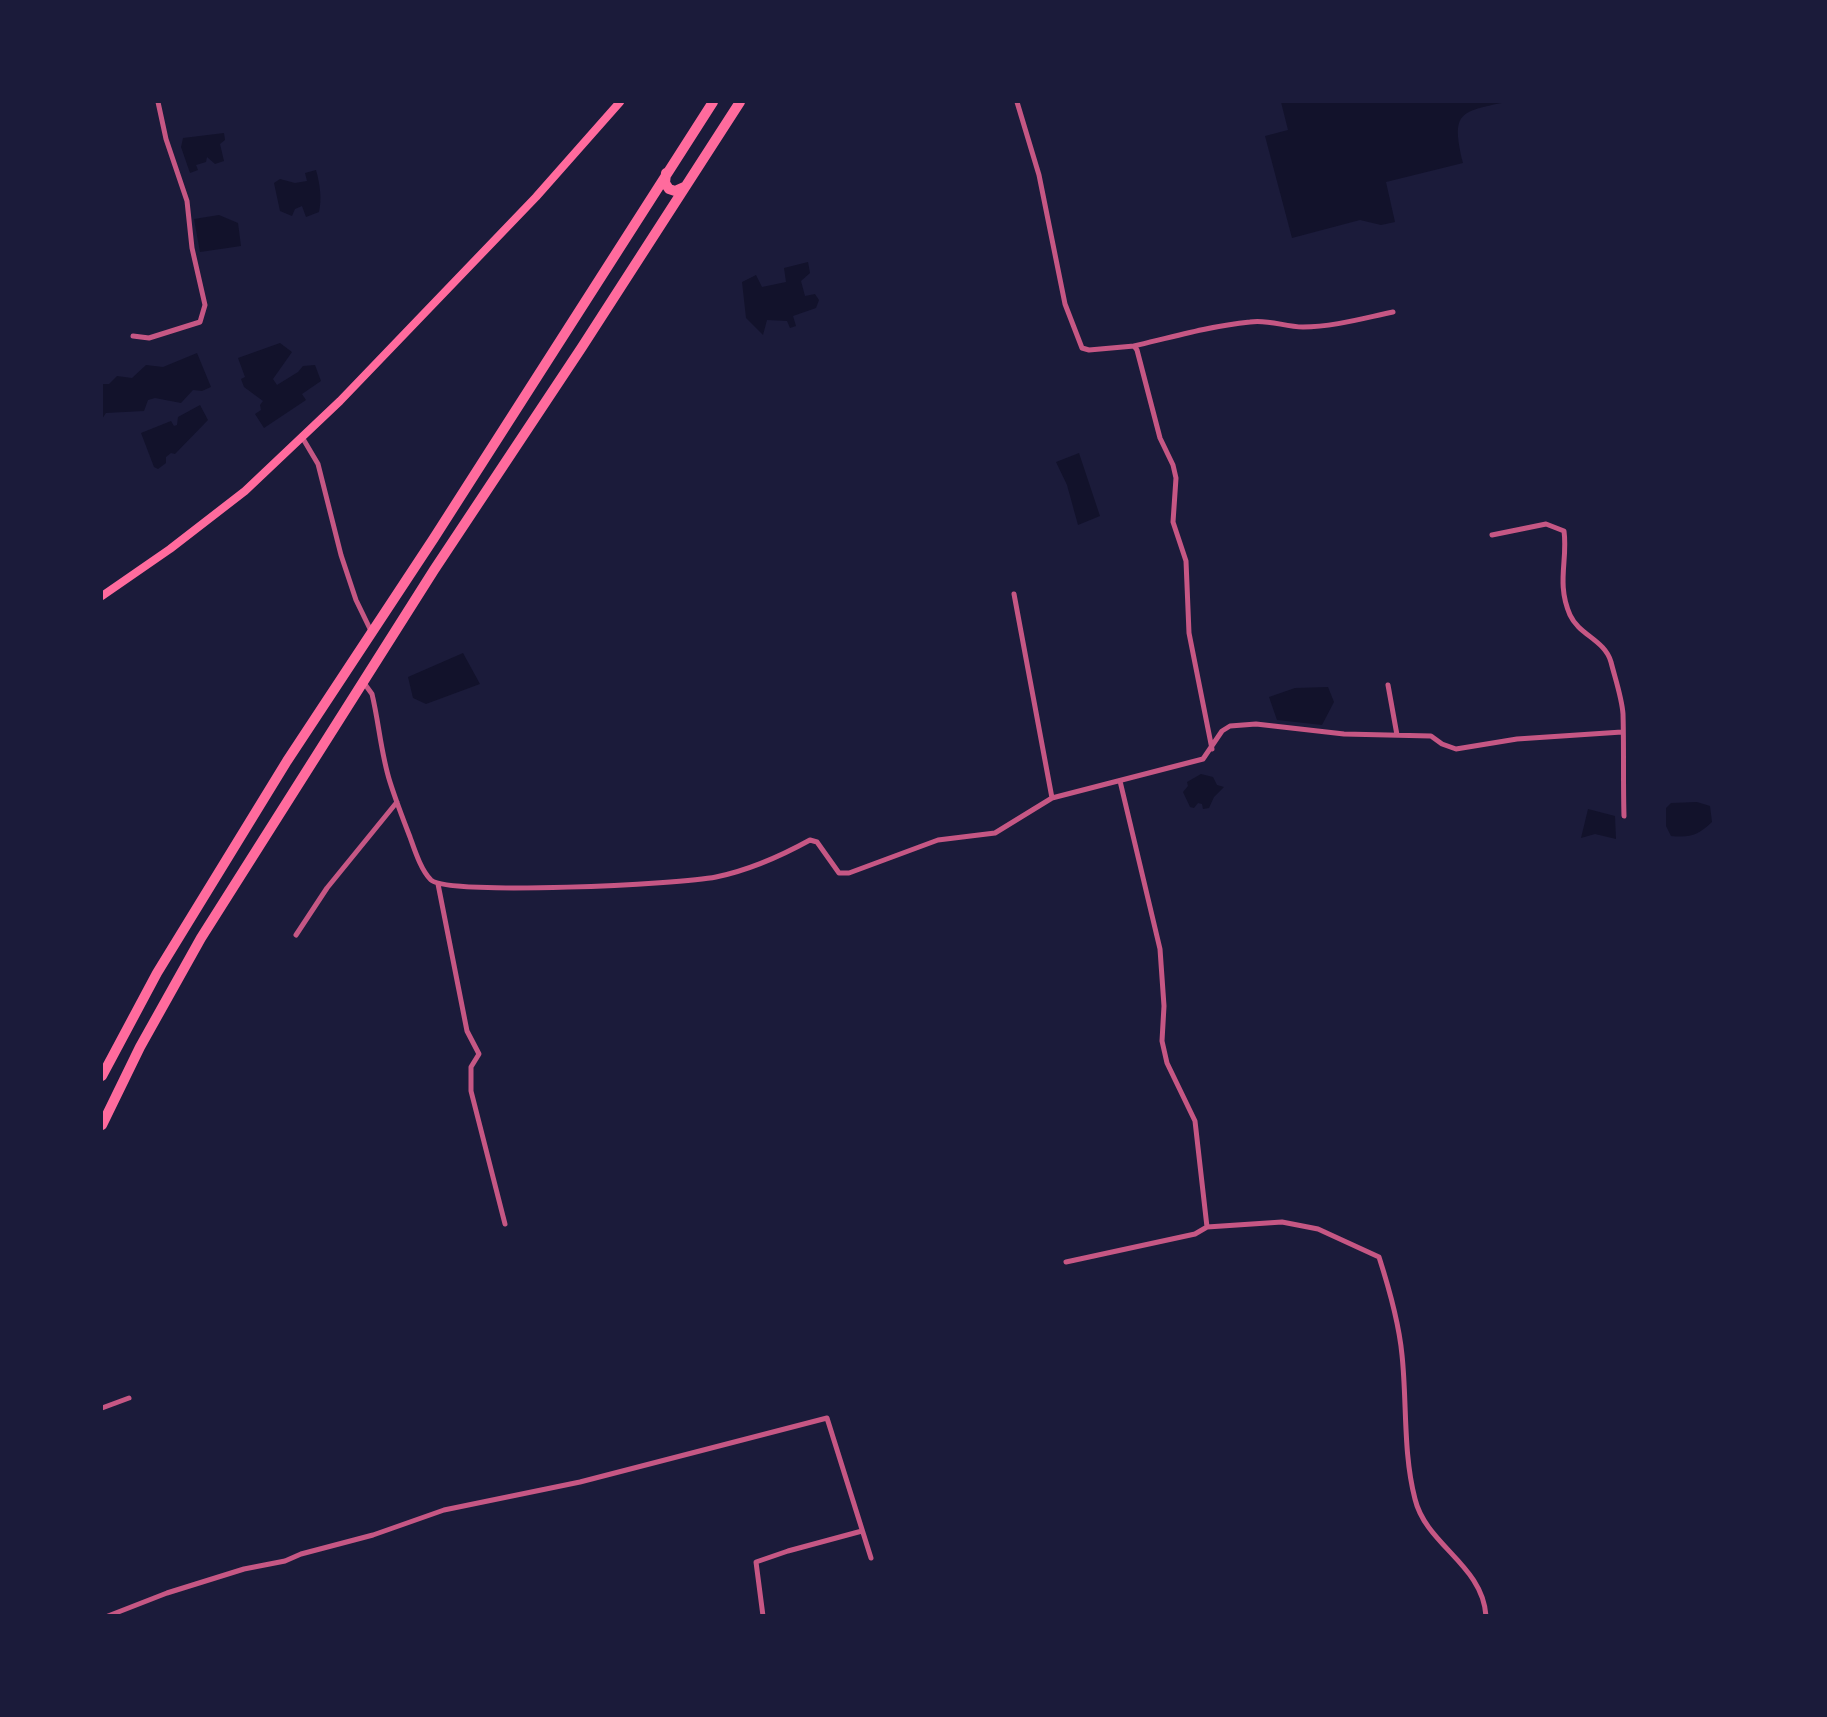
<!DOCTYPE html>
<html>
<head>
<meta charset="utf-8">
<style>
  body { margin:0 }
  #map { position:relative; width:1827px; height:1717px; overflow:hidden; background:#1b1b3a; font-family:Raleway,sans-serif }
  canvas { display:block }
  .frame { position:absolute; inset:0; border:103px solid #1b1b3a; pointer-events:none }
</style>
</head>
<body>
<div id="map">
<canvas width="1827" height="1717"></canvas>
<div class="frame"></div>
</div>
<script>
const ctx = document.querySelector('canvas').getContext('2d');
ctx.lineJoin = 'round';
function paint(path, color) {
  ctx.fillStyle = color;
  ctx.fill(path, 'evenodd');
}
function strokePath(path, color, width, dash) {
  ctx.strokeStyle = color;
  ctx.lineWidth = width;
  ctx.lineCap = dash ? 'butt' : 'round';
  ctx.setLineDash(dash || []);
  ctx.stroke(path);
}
const water = new Path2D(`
  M 1281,102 L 1506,102 C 1459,112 1451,112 1463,163 L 1386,182 L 1395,222 L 1381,225 L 1360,220 L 1292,238 L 1265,136 L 1288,130 Z
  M 224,133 L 225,140 L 220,144 L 224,161 L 215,164 L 207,157 L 206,162 L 196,165 L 198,170 L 190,173 L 181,147 L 183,138 Z
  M 316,170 C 320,184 322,199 319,212 L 306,217 L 302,206 L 295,209 L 292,216 L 280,211 L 274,183 L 280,179 L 295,183 L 307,181 L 305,173 Z
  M 219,215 L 238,223 L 241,246 L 200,252 L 194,219 Z
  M 808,262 L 810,273 L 801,281 L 805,296 L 815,294 L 819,300 L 816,308 L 793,316 L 796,326 L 790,328 L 787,321 L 767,320 L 763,335 L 746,318 L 742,282 L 756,275 L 762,287 L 786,282 L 784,268 Z
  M 280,343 L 292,352 L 273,379 L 277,385 L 298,372 L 303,366 L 315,365 L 321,381 L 302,394 L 306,400 L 264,428 L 255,414 L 261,410 L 260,405 L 263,401 L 244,387 L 241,379 L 245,377 L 238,358 Z
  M 197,353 L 211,387 L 202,391 L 193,390 L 181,403 L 155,398 L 148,400 L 144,411 L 106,413 L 102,419 L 102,384 L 109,384 L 117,376 L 132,378 L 146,365 L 163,367 Z
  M 200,405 L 208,420 L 175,454 L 171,453 L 166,457 L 166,463 L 158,469 L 154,467 L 141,433 L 171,421 L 174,426 L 177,425 L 178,417 Z
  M 1079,453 L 1100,516 L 1078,525 L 1067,485 L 1056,462 Z
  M 463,653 L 480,684 L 426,704 L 413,698 L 408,677 Z
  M 1328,687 L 1334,702 L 1322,725 L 1277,720 L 1269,697 L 1295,688 Z
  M 1201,774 L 1213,777 L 1217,785 L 1224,787 L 1214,797 L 1209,808 L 1203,809 L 1202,804 L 1198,803 L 1194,808 L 1190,807 L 1183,792 L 1188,786 L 1187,782 Z
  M 1697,802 L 1710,806 L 1712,822 C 1698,835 1691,838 1671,836 L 1666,826 L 1666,808 L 1671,803 Z
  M 1588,809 L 1615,816 L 1616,839 L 1595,834 L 1581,838 Z`);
const minor = new Path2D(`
  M 1017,102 L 1039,175 L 1065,304 L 1082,348 L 1089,350 L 1134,346 L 1137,350 L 1160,438 L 1173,465 L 1176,478 L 1173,522 L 1186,561 L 1189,633 L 1212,749
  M 133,336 L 149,338 L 200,322 L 205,305 L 192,248 L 187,201 L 166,139 L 158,102
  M 1134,346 C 1172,337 1210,326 1250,322 C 1268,319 1285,327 1303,327 C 1333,327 1364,318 1393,312
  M 302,437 L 318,464 L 341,555 L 356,600 L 372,633
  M 1492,535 L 1546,524 L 1564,531 C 1568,560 1556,583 1570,615 C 1579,635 1605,640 1611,662 C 1615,678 1622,698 1623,714 C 1624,748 1623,782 1624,816
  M 1014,594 L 1052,798
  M 364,683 L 372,694 C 379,723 381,754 390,782 C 396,801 403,819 410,837 C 415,851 421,870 431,880 C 449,896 682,884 716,877 C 750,870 781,856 810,840 L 817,842 L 839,873 L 849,873 L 938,840 L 995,833 L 1052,798 L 1203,759 L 1222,731 L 1230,726 L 1256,724 L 1344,734 L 1431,736 L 1442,744 L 1456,749 L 1517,739 L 1622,732
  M 1388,685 L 1397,735
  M 1120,781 L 1160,949 L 1164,1006 L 1162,1041 L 1167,1063 L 1195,1121 L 1207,1227
  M 438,884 L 467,1031 L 479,1054 L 471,1067 L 471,1091 L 505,1224
  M 296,935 L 327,888 L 397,802
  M 1066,1262 L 1195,1234 L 1207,1227 L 1282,1222 L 1318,1229 L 1379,1257 C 1389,1288 1399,1323 1402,1355 C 1407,1402 1403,1453 1415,1499 C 1426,1545 1483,1565 1486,1616
  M 102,1408 L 129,1398
  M 108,1616 L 167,1593 L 244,1569 L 285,1561 L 301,1554 L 373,1535 L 444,1510 L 580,1482 L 827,1418 L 871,1558
  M 763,1616 L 756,1562 L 788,1551 L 862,1531`);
const secondary = new Path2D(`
  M 102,596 L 170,549 L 245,491 L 340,401 L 536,197 L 620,102`);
const trunk = new Path2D(`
  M 666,173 L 665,183 L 669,189 L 675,191 L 684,187
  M 102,1076 L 157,973 L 287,761 L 434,538 L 713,102
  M 102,1125 L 140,1047 L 201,938 L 434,570 L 582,347 L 740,102`);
paint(water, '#12122b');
strokePath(minor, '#c65784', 5);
strokePath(secondary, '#ff6b9d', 8);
strokePath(trunk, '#ff6b9d', 10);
</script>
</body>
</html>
